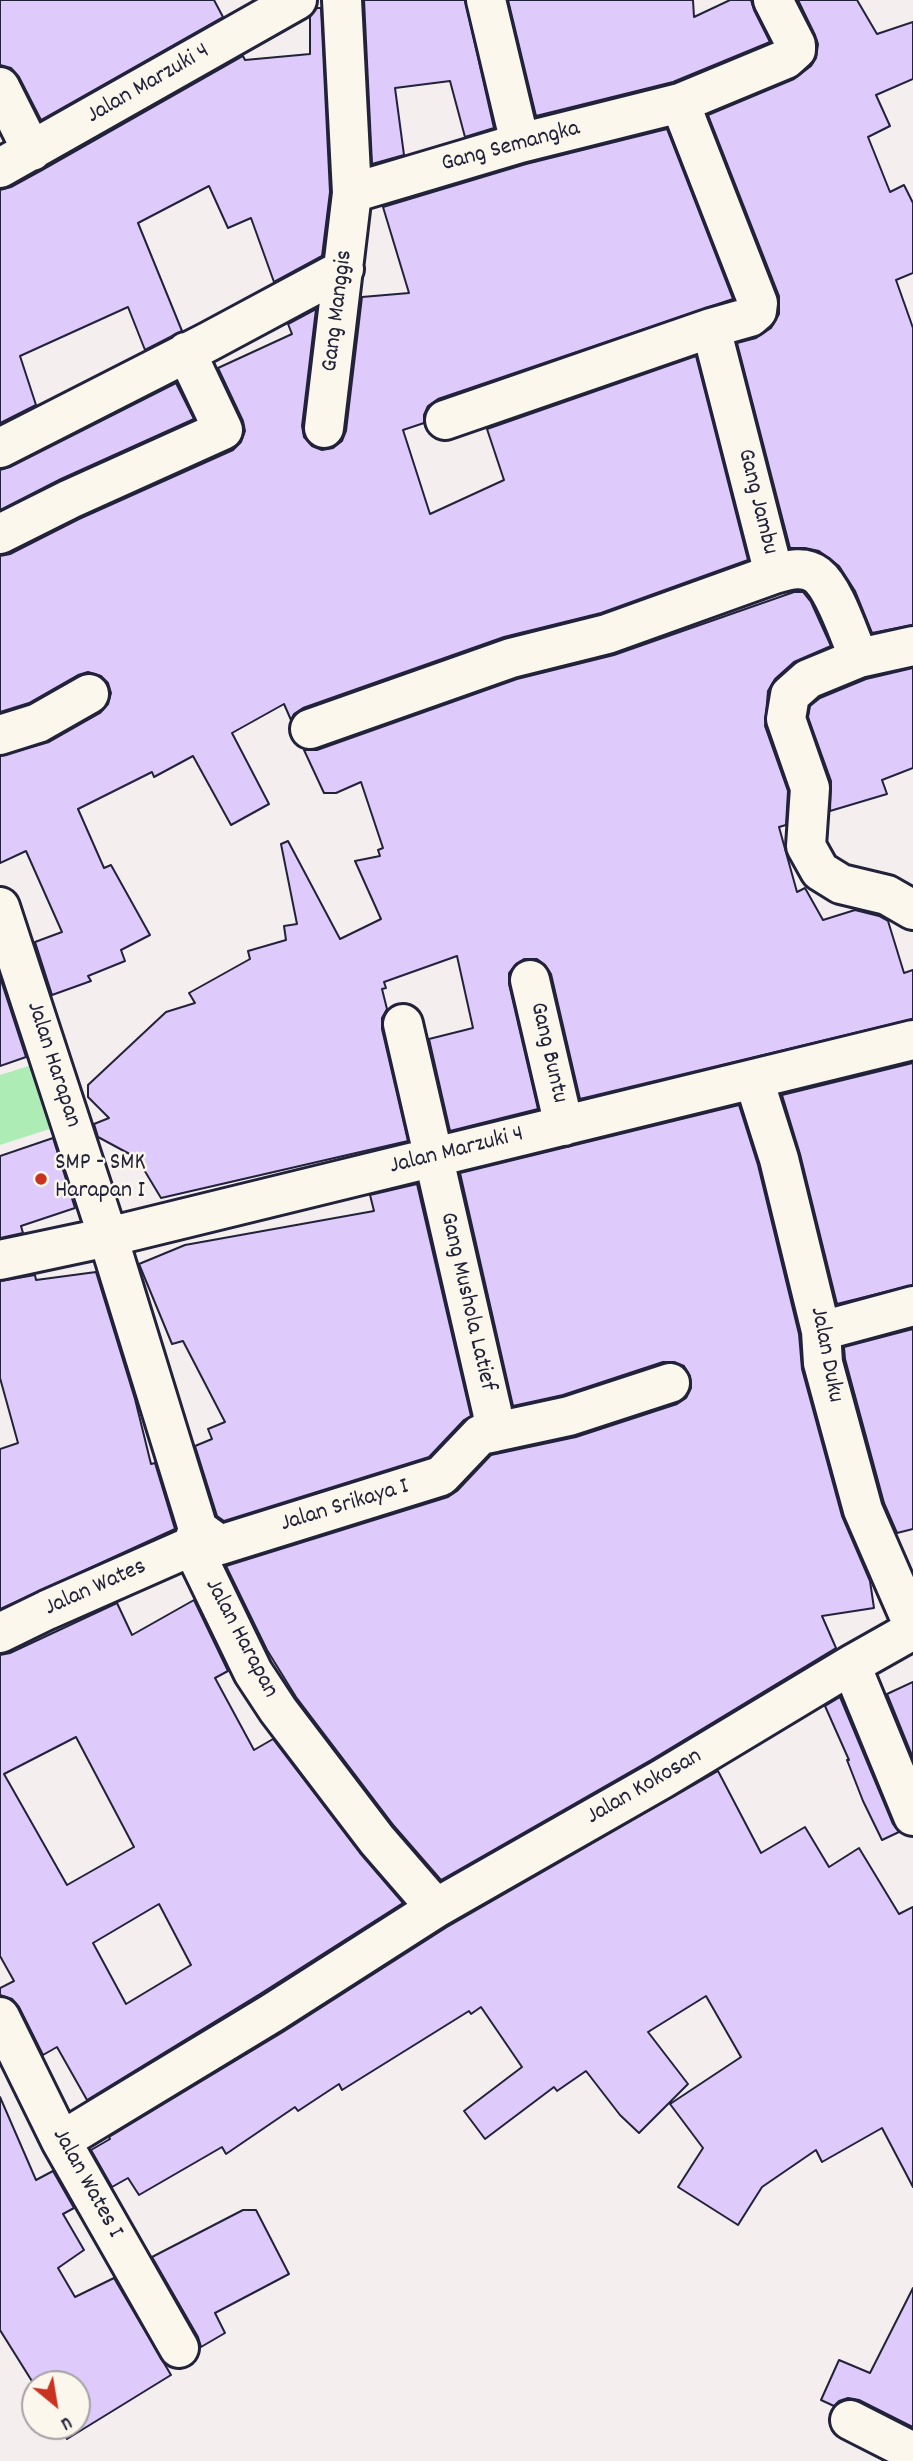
<!DOCTYPE html>
<html>
<head>
<meta charset="utf-8">
<style>
  body { margin:0 }
  #map { position:relative; width:913px; height:2461px; overflow:hidden; background:#f5eeef; font-family:Dekko,sans-serif }
  canvas { display:block }
  .north { position:absolute; left:21px; top:2370px; width:70px; height:70px; box-sizing:border-box; background:#fbf7ec; border:2px solid #a4a2a5; border-radius:50%; rotate:150deg; font-size:19px; font-weight:700; line-height:28px; text-align:center; color:#22223b }
  .north::after { content:''; display:block; margin:auto; width:24px; height:32px; background:#c8321e; clip-path:polygon(50% 0,100% 100%,50% 72%,0 100%) }
</style>
</head>
<body>
<div id="map">
<canvas width="913" height="2461"></canvas>
<div class="north">U</div>
</div>
<script>
const ctx = document.querySelector('canvas').getContext('2d');
ctx.lineJoin = 'round';
function paint(path, color) {
  ctx.fillStyle = color;
  ctx.fill(path, 'evenodd');
}
function strokePath(path, color, width, dash) {
  ctx.strokeStyle = color;
  ctx.lineWidth = width;
  ctx.lineCap = dash ? 'butt' : 'round';
  ctx.setLineDash(dash || []);
  ctx.stroke(path);
}
function write(font, color, halo, rows, align = 'center') {
  ctx.font = font + ' Dekko,sans-serif';
  ctx.lineWidth = 5;
  ctx.setLineDash([]);
  ctx.textBaseline = 'middle';
  ctx.strokeStyle = halo;
  ctx.fillStyle = color;
  for (const [text, x, y, turn = 0] of rows) {
    ctx.save();
    ctx.translate(x, y);
    ctx.rotate((+turn || 0) * Math.PI / 180);
    ctx.textAlign = isNaN(turn) ? turn : align;
    if (halo) ctx.strokeText(text, 0, 0);
    ctx.fillText(text, 0, 0);
    ctx.restore();
  }
}
const green = new Path2D(`
  M 41,1062 L 62,1125 L 0,1145 L 0,1075 Z`);
const building = new Path2D(`
  M 0,0 L 214,0 L 223,17 L 41,120 L 19,77 L 11,68 L 0,65 Z
  M 364,0 L 465,0 L 494,128 L 465,137 L 450,81 L 395,88 L 404,155 L 372,164 Z
  M 508,0 L 693,0 L 694,17 L 730,0 L 751,0 L 754,10 L 770,42 L 673,82 L 536,116 Z
  M 798,0 L 857,0 L 877,34 L 913,22 L 913,79 L 876,95 L 890,126 L 868,137 L 890,192 L 904,185 L 913,203 L 913,273 L 896,280 L 913,328 L 913,625 L 872,633 L 855,591 L 839,566 L 819,551 L 805,548 L 790,548 L 737,343 L 756,338 L 771,328 L 779,314 L 779,296 L 708,115 L 794,79 L 811,66 L 816,58 L 818,44 L 815,35 Z
  M 317,8 L 321,8 L 330,192 L 322,256 L 274,282 L 251,218 L 228,228 L 209,186 L 138,223 L 182,331 L 145,350 L 128,307 L 20,356 L 36,405 L 0,423 L 0,190 L 11,187 L 42,170 L 243,56 L 245,60 L 310,54 L 310,17 Z
  M 667,129 L 733,299 L 438,399 L 428,406 L 424,415 L 424,423 L 403,430 L 430,514 L 504,480 L 487,429 L 696,356 L 748,560 L 601,613 L 504,637 L 303,708 L 294,714 L 291,720 L 284,704 L 232,733 L 269,804 L 231,825 L 193,756 L 154,777 L 152,772 L 78,809 L 104,868 L 111,865 L 150,935 L 121,950 L 125,961 L 88,976 L 91,981 L 52,995 L 35,942 L 62,932 L 26,851 L 0,863 L 0,756 L 49,742 L 100,713 L 108,704 L 111,693 L 108,683 L 101,676 L 88,672 L 78,675 L 29,703 L 0,712 L 0,556 L 10,554 L 79,519 L 233,450 L 241,442 L 245,431 L 243,421 L 218,368 L 292,334 L 288,324 L 316,309 L 302,426 L 304,437 L 312,446 L 322,450 L 333,448 L 342,441 L 346,431 L 362,297 L 409,293 L 383,207 L 526,164 Z
  M 176,383 L 194,419 L 61,479 L 0,510 L 0,470 L 10,467 Z
  M 794,592 L 803,592 L 811,602 L 831,646 L 794,662 L 775,679 L 768,691 L 765,726 L 788,791 L 786,825 L 779,827 L 787,856 L 797,892 L 805,888 L 823,920 L 855,910 L 879,916 L 888,921 L 904,973 L 913,970 L 913,1019 L 580,1099 L 551,974 L 545,965 L 537,959 L 524,959 L 516,964 L 509,973 L 509,984 L 538,1109 L 450,1131 L 429,1039 L 473,1028 L 457,956 L 384,982 L 386,988 L 382,989 L 387,1009 L 382,1018 L 382,1029 L 408,1141 L 161,1198 L 137,1158 L 98,1137 L 94,1124 L 109,1118 L 88,1097 L 88,1085 L 166,1012 L 195,1003 L 189,993 L 250,959 L 248,951 L 286,940 L 284,926 L 297,924 L 281,844 L 288,841 L 340,939 L 381,919 L 355,861 L 380,856 L 378,850 L 383,848 L 361,782 L 336,793 L 324,793 L 304,750 L 317,750 L 517,679 L 614,655 Z
  M 913,668 L 913,768 L 882,780 L 887,794 L 830,811 L 831,781 L 808,717 L 810,706 L 820,698 L 866,679 Z
  M 0,977 L 26,1057 L 0,1066 Z
  M 913,1063 L 913,1285 L 837,1304 L 800,1154 L 782,1095 Z
  M 739,1105 L 758,1165 L 799,1334 L 802,1369 L 842,1516 L 870,1581 L 874,1608 L 822,1616 L 836,1648 L 651,1760 L 441,1880 L 394,1826 L 296,1697 L 267,1650 L 226,1566 L 448,1497 L 457,1491 L 491,1455 L 576,1437 L 677,1404 L 686,1398 L 691,1388 L 690,1376 L 684,1366 L 674,1362 L 663,1362 L 563,1395 L 513,1406 L 460,1173 Z
  M 53,1138 L 75,1208 L 21,1226 L 23,1233 L 0,1238 L 0,1156 Z
  M 417,1184 L 471,1416 L 464,1420 L 429,1457 L 224,1521 L 217,1516 L 195,1446 L 212,1439 L 208,1429 L 225,1422 L 183,1341 L 172,1344 L 139,1264 L 185,1245 L 374,1211 L 370,1195 Z
  M 96,1272 L 135,1399 L 151,1464 L 155,1463 L 175,1529 L 0,1609 L 0,1449 L 18,1443 L 0,1378 L 0,1281 L 35,1275 L 36,1280 Z
  M 913,1329 L 913,1529 L 897,1533 L 884,1503 L 845,1359 L 844,1347 Z
  M 194,1600 L 228,1671 L 215,1678 L 254,1750 L 273,1739 L 360,1853 L 403,1903 L 260,1994 L 87,2100 L 57,2047 L 43,2055 L 19,2007 L 12,1999 L 0,1995 L 0,1988 L 14,1981 L 0,1956 L 0,1655 L 10,1653 L 117,1603 L 132,1635 ZM 76,1737 L 134,1847 L 67,1885 L 4,1774 ZM 159,1904 L 191,1965 L 126,2004 L 93,1943 Z
  M 913,1682 L 913,1758 L 887,1694 Z
  M 840,1697 L 893,1824 L 899,1832 L 882,1840 L 863,1801 L 847,1760 L 849,1760 L 825,1706 Z
  M 718,1771 L 761,1853 L 805,1827 L 829,1867 L 859,1848 L 899,1914 L 913,1907 L 913,2187 L 882,2128 L 822,2162 L 816,2150 L 762,2187 L 738,2225 L 678,2187 L 703,2148 L 670,2104 L 741,2057 L 706,1996 L 648,2032 L 688,2084 L 639,2133 L 620,2115 L 586,2071 L 557,2091 L 554,2087 L 485,2139 L 464,2111 L 522,2067 L 481,2007 L 471,2014 L 469,2011 L 342,2090 L 339,2084 L 298,2111 L 295,2107 L 226,2154 L 222,2147 L 139,2195 L 128,2178 L 112,2187 L 91,2150 L 110,2139 L 109,2137 L 283,2032 L 447,1927 Z
  M 0,2097 L 36,2180 L 53,2171 L 74,2208 L 63,2214 L 84,2250 L 58,2268 L 75,2297 L 114,2278 L 171,2375 L 67,2439 L 59,2426 L 77,2426 L 77,2384 L 35,2384 L 35,2386 L 0,2330 Z
  M 243,2210 L 256,2210 L 289,2274 L 215,2313 L 225,2333 L 201,2347 L 198,2337 L 152,2257 Z
  M 913,2288 L 913,2427 L 859,2400 L 848,2398 L 839,2401 L 834,2406 L 821,2400 L 839,2360 L 870,2373 Z`);
const minor = new Path2D(`
  M 342,0 L 352,193 L 520,143 L 680,103 L 786,59 L 796,50 L 796,45 L 773,0
  M 486,0 L 520,143
  M 0,87 L 32,151
  M 680,103 L 758,303 L 757,311 L 750,317 L 711,328 L 774,574 C 788,570 804,565 817,575 C 835,589 849,636 859,658 L 808,679 L 790,695 L 786,719 L 810,788 L 806,846 L 820,871 L 841,884 L 887,895 L 913,910
  M 0,168 L 297,0
  M 445,420 L 711,328
  M 324,428 L 352,193
  M 0,448 L 208,342 L 344,269
  M 0,534 L 70,499 L 223,430 L 186,352
  M 859,658 L 913,646
  M 310,729 L 511,658 L 607,634 L 774,574
  M 0,735 L 38,723 L 89,694
  M 0,907 L 108,1237 L 198,1529 L 192,1546 L 253,1672 L 278,1710 L 377,1840 L 436,1908
  M 530,980 L 564,1126
  M 754,1080 L 779,1159 L 821,1331 L 823,1363 L 863,1510 L 913,1625
  M 0,1260 L 108,1237 L 913,1040
  M 821,1331 L 913,1306
  M 495,1432 L 569,1416 L 670,1383
  M 198,1529 L 220,1545 L 441,1476 L 480,1435 L 495,1432 L 492,1411 L 403,1024
  M 913,1630 L 851,1665 L 913,1816
  M 0,1633 L 47,1610 L 192,1546
  M 0,2017 L 61,2141 L 179,2348
  M 61,2141 L 272,2013 L 436,1908 L 662,1779 L 851,1665
  M 850,2420 L 913,2452`);
const markers = [
  [41,1179,7,"#c8321e"]
];
const streetNames = [
  ["Jalan Marzuki 4",149,85,-30],
  ["Gang Semangka",511,148,-15],
  ["Gang Manggis",339,311,-83],
  ["Gang Jambu",756,502,76],
  ["Gang Buntu",547,1053,77],
  ["Jalan Harapan",52,1065,72],
  ["Jalan Marzuki 4",457,1152,-14],
  ["Gang Mushola Latief",466,1302,77],
  ["Jalan Duku",825,1355,79],
  ["Jalan Srikaya I",345,1507,-17],
  ["Jalan Wates",96,1589,-24],
  ["Jalan Harapan",240,1639,62],
  ["Jalan Kokosan",645,1788,-30],
  ["Jalan Wates I",86,2184,61]
];
const poiNames = [
  ["SMP - SMK",55,1165],
  ["Harapan I",55,1193]
];
paint(green, '#adedb5');
paint(building, '#decafb');
strokePath(building, '#22223b', 2);
strokePath(minor, '#22223b', 44);
strokePath(minor, '#fbf7ec', 38);
for (const [x, y, r, color] of markers) {
  const dot = new Path2D();
  dot.arc(x, y, r, 0, 2 * Math.PI);
  ctx.fillStyle = color;
  ctx.fill(dot);
  strokePath(dot, '#fbf7ec', 2.5);
}
write('24px', '#22223b', '#fbf7ec', streetNames);
write('24px', '#22223b', '#fbf7ec', poiNames, 'left');
</script>
</body>
</html>
